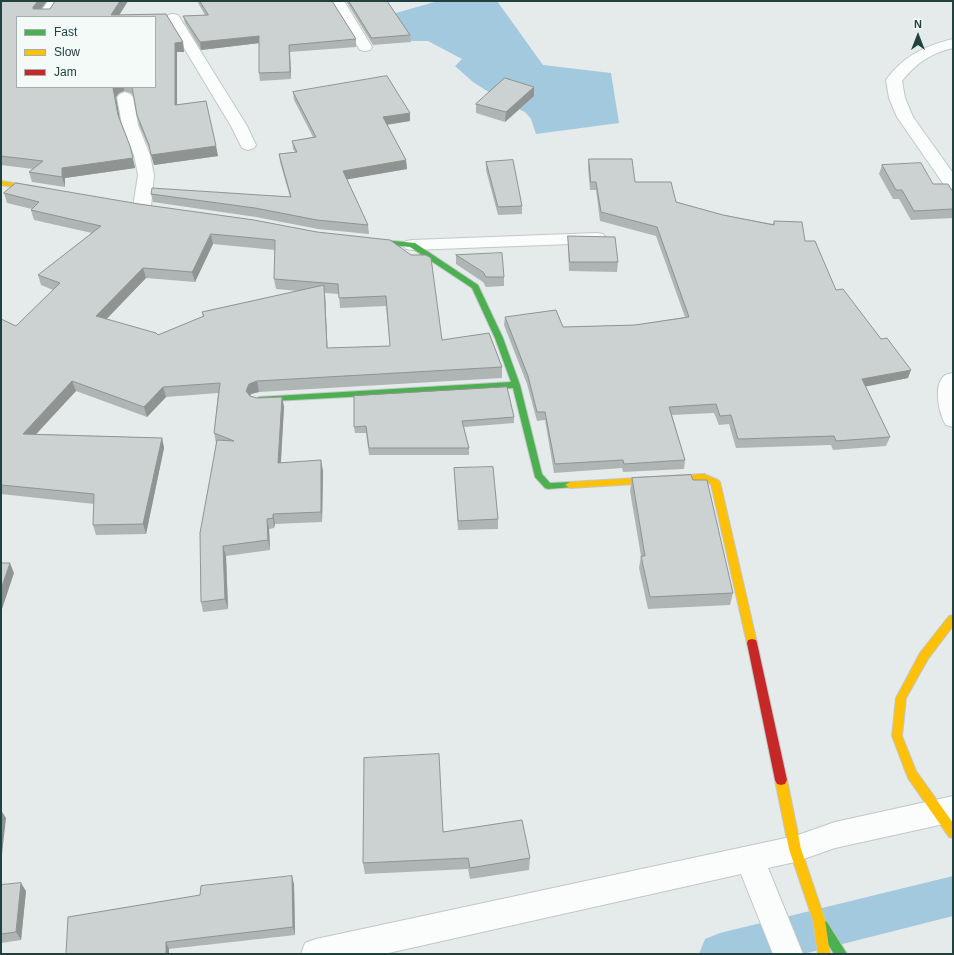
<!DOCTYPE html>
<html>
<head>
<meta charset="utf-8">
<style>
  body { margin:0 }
  #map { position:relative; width:954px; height:955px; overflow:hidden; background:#e5ebea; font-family:Arial,sans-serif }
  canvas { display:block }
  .frame { position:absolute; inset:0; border:2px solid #20413e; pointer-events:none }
  .legend { position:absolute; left:16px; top:16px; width:140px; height:72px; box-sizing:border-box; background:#f3faf8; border:1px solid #9fb0ae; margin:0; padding:5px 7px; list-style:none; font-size:12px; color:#20413e }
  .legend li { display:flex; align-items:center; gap:8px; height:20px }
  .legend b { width:20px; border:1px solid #9fb0ae }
  .north { position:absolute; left:898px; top:16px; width:40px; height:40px; -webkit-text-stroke:3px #f3faf8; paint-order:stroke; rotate:0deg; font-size:11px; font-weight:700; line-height:16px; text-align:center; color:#20413e }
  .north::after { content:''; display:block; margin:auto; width:14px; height:18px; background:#20413e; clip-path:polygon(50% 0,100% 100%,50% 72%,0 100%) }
</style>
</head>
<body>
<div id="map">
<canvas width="954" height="955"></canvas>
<div class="frame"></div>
<ul class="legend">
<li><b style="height:5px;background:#4caf50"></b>Fast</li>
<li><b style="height:5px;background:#ffc107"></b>Slow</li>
<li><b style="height:5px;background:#c62828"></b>Jam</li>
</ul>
<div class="north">N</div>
</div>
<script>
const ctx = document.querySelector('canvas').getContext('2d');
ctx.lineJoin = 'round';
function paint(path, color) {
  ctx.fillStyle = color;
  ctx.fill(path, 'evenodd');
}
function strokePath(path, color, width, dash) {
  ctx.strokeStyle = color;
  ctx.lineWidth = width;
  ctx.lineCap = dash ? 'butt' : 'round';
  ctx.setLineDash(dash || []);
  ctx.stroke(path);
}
const water = new Path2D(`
  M 438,1 L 497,1 L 543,65 L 611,73 L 619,123 L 536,134 L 531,119 L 525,112 L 506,103 L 473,82 L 455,66 L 462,59 L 428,41 L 405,41 L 389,15 Z`);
const canal = new Path2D(`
  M 953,876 L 953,916 L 803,954 L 699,954 L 705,939 L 720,933 Z`);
const street = new Path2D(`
  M 48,1 L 62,1 L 51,17 L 37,17 Z
  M 330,1 L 344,1 L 372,47 L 370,50 L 365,51 L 360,50 Z
  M 173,14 L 178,15 L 180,18 L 247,126 L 256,145 L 254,148 L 248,150 L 242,148 L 231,126 L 166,18 L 168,15 Z
  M 953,39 L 953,48 C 931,53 916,63 902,81 L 905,98 L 913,117 L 953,173 L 953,190 L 947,189 L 897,117 L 889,98 L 886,80 C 903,56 925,46 953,39 Z
  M 125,92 L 130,94 L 133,97 L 138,125 L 150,155 L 154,175 L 151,207 L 148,211 L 142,212 L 136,211 L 133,207 L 138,175 L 134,155 L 122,125 L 117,97 L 120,94 Z
  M 597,233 L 603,234 L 606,238 L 603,242 L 597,243 L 412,250 L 406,249 L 403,245 L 406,241 L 412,240 Z
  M 953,373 L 953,427 L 946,425 C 939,415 933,385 944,376 C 946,374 950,374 953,373 Z
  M 953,796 L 953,822 L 835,848 L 795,862 L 768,868 L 803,954 L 773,954 L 741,874 L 384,954 L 301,954 L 305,943 L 316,939 L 795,836 L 835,822 Z`);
const fast = new Path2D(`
  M 361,238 L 415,243 L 478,285 L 503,338 L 520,385 L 542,474 L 550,483 L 570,482 L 575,485 L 573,487 L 548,489 L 545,488 L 535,477 L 513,388 L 256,402 L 255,400 L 259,397 L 511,382 L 495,338 L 472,288 L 410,247 L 364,242 L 360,240 Z
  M 823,920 L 827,922 L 847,954 L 834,954 L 817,926 L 819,922 Z`);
const slow = new Path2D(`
  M 1,181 L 43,188 L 47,190 L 43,192 L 1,185 Z
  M 704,474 L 718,480 L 720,482 L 757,643 L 756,646 L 752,647 L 748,646 L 747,643 L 711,484 L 703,480 L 570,488 L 565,485 L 570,482 Z
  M 953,615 L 953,626 L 928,659 L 906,698 L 902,736 L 916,771 L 953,823 L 953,838 L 949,837 L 908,778 L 892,736 L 896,698 L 920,653 L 949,616 Z
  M 781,775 L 785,776 L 787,780 L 801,849 L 825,920 L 830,954 L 818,954 L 813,920 L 789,849 L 775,780 L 777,776 Z`);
const jam = new Path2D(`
  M 752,639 L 756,640 L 757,643 L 787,780 L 785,784 L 781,785 L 777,784 L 775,780 L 747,643 L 748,640 Z`);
const wall = new Path2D(`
  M 1,1 L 47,1 L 41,9 L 50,9 L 55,1 L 128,1 L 119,15 L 166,14 L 183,42 L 184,52 L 177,52 L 177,105 L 206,101 L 218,156 L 154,165 L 151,153 L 139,125 L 134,96 L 131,93 L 124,91 L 119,93 L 116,97 L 119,118 L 130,146 L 135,168 L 65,178 L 65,187 L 32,182 L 29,172 L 33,169 L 1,165 ZM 17,17 L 155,17 L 155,87 L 17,87 Z
  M 197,1 L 332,1 L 356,39 L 356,47 L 290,52 L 291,79 L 260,81 L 259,73 L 259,43 L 201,50 L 185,23 L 183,16 L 205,15 Z
  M 346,1 L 387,1 L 410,35 L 411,42 L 373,45 Z
  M 293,92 L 410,121 L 387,125 L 406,160 L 407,169 L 347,179 L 368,225 L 369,234 L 318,229 L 256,217 L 153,202 L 151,194 L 290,197 L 280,162 L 279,154 L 295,152 L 293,149 L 292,141 L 313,137 L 294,100 Z
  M 534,96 L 505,122 L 476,113 L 476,104 Z
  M 589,159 L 635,182 L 676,202 L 723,215 L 773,224 L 774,221 L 805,241 L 836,290 L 908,378 L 865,386 L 890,437 L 886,446 L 833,450 L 831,445 L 736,448 L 729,424 L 719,425 L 714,413 L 672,415 L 685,460 L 684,469 L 623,472 L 622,468 L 554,473 L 545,420 L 537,421 L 527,384 L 504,325 L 505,317 L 563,327 L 635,325 L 685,317 L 656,236 L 600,221 L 596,190 L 590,190 L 588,167 Z
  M 486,162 L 522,206 L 522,214 L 498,215 L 486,170 Z
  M 882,165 L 953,192 L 953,218 L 911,220 L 899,199 L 893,199 L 879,174 Z
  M 4,193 L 139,204 L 317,232 L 442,340 L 502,367 L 502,378 L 259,392 L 251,394 L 250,396 L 257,398 L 282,397 L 284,407 L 281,463 L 323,471 L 322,522 L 275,524 L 274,528 L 269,529 L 270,550 L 226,556 L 228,609 L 203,612 L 201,602 L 216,443 L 214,433 L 218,393 L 166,397 L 147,417 L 76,391 L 36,434 L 162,438 L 164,448 L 146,534 L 96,535 L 93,525 L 94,504 L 1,494 L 1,319 L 16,326 L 53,290 L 41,285 L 38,275 L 92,233 L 34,220 L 31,210 L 32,209 L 7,203 ZM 213,244 L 275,250 L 274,279 L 276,289 L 298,291 L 202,312 L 203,317 L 158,335 L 106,319 L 146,278 L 195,282 ZM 325,293 L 339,294 L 340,308 L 386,306 L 390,346 L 327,348 Z
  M 568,236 L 618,262 L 617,272 L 569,271 L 568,246 Z
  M 456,255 L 504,277 L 504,286 L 486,287 L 483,282 L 456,264 Z
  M 514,417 L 514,423 L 464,427 L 469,448 L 469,455 L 369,455 L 366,433 L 355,433 L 354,427 Z
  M 454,468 L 498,519 L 498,529 L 458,530 Z
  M 632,478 L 733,593 L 730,605 L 648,609 L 639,568 L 641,556 L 630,491 Z
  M 443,832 L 530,858 L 529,870 L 470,879 L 468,869 L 365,874 L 363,863 Z
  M 294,884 L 295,935 L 169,949 L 169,954 L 66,954 Z
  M 1,885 L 26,891 L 21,940 L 1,943 Z`);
const shadedWall = new Path2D(`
  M 38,1 L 47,1 L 36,16 L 33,7 Z
  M 120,1 L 128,1 L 118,17 L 111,15 Z
  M 259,36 L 260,43 L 201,50 L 200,42 Z
  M 183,42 L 184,52 L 177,52 L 177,115 L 175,105 L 175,43 Z
  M 289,45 L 290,52 L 291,79 L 290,72 Z
  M 114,87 L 124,87 L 124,91 L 119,93 L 116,97 L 121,125 L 118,115 L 113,88 Z
  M 534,87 L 534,96 L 505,122 L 506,112 Z
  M 410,113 L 410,121 L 384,125 L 383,117 Z
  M 130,146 L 135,168 L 65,178 L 65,187 L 62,177 L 62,168 Z
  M 216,146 L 218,156 L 154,165 L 151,155 Z
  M 406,160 L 407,169 L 344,180 L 343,171 Z
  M 211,234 L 213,244 L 195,282 L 192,272 Z
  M 143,268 L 146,278 L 99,327 L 96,316 Z
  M 324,285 L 325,295 L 328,358 L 327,348 Z
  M 911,370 L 908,378 L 859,388 L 862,379 Z
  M 72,381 L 76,391 L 27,444 L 23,434 Z
  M 257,381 L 259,392 L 251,394 L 248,401 L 246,391 L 249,384 Z
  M 163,387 L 166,397 L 147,417 L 144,407 Z
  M 282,397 L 284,407 L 280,473 L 278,463 Z
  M 162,438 L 164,448 L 146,534 L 143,524 Z
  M 321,460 L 323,471 L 322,522 L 321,512 Z
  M 273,514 L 275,524 L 274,528 L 273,518 Z
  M 267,519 L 269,529 L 270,550 L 268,540 Z
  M 223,546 L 226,556 L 228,609 L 225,599 Z
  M 10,563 L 14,573 L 2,609 L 1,607 L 1,589 Z
  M 1,810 L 6,818 L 1,863 Z
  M 292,876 L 294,884 L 295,935 L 293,927 Z
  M 21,883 L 26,891 L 21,940 L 16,932 Z
  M 166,942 L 169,949 L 169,954 L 166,954 Z`);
const building = new Path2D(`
  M 1,1 L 38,1 L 33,7 L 33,9 L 50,9 L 55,1 L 120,1 L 111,15 L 166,14 L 183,42 L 175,43 L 175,105 L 206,101 L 216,146 L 151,155 L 149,145 L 137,115 L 132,87 L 155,87 L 155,17 L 17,17 L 17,87 L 114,87 L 113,88 L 118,115 L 130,146 L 133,158 L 62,168 L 62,177 L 29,172 L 43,161 L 1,156 Z
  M 200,1 L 332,1 L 356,39 L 289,45 L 290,72 L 259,73 L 259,36 L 200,42 L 183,16 L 208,15 Z
  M 349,1 L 387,1 L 410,35 L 372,38 Z
  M 387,76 L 410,113 L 383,117 L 406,160 L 343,171 L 368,225 L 317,220 L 255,208 L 151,194 L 152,188 L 291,197 L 279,154 L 297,152 L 292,141 L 316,137 L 293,92 Z
  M 505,78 L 534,87 L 506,112 L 476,104 Z
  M 589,159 L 632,159 L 635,182 L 671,182 L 676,202 L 723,215 L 774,225 L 774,221 L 802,222 L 805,241 L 815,241 L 836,290 L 843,289 L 881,339 L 887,338 L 911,370 L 862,379 L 890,437 L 836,441 L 834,436 L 738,439 L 731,415 L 720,416 L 716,404 L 669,407 L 685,460 L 624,464 L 623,460 L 555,464 L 545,412 L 537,412 L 528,376 L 505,317 L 556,310 L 563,327 L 635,325 L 689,317 L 657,227 L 601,212 L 596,182 L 591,182 Z
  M 513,160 L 522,206 L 498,207 L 486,162 Z
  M 921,163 L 933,184 L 948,184 L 953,192 L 953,209 L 914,211 L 902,190 L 896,190 L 882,165 Z
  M 16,183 L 139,204 L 254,220 L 317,232 L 390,240 L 411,255 L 426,255 L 431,258 L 442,340 L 489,333 L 502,367 L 257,381 L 249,384 L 246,391 L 250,396 L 257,398 L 282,397 L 278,463 L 321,460 L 321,512 L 273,514 L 273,518 L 267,519 L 268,540 L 223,546 L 225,599 L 201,602 L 200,533 L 217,440 L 234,441 L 214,433 L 220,383 L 163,387 L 144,407 L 72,381 L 23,434 L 162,438 L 143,524 L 93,525 L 94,494 L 1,485 L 1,319 L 16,326 L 60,283 L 38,275 L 101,226 L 31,210 L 39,202 L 4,193 ZM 211,234 L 275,240 L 274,279 L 338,284 L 339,298 L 386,296 L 390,346 L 327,348 L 324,285 L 202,312 L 204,316 L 158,335 L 156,333 L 96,316 L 143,268 L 192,272 Z
  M 568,236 L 615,237 L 618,262 L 570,262 Z
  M 502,253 L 504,277 L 486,277 L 483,272 L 456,255 Z
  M 507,387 L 514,417 L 462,421 L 469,448 L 369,448 L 366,426 L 354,427 L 354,396 Z
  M 493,467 L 498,519 L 458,521 L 454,468 Z
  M 691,475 L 693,480 L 707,480 L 733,593 L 650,597 L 641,556 L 645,556 L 632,478 Z
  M 1,563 L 10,563 L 1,589 Z
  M 439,754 L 443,832 L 522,820 L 530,858 L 470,868 L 468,858 L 363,863 L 364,758 Z
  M 292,876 L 293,927 L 166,942 L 166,954 L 66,954 L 68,917 L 200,895 L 201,886 Z
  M 21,883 L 16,932 L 1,934 L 1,885 Z`);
paint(water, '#a2c9dd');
paint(canal, '#a2c9dd');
strokePath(street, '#c2c8c7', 2);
strokePath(fast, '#c0c8c7', 2);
strokePath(slow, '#c0c8c7', 2);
strokePath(jam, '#c0c8c7', 2);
paint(street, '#fbfcfc');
paint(fast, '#4caf50');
paint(slow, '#ffc107');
paint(jam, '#c62828');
paint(wall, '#afb5b4');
paint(shadedWall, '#8f9392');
paint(building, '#ccd2d1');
strokePath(building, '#8f9392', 1);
</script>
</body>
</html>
